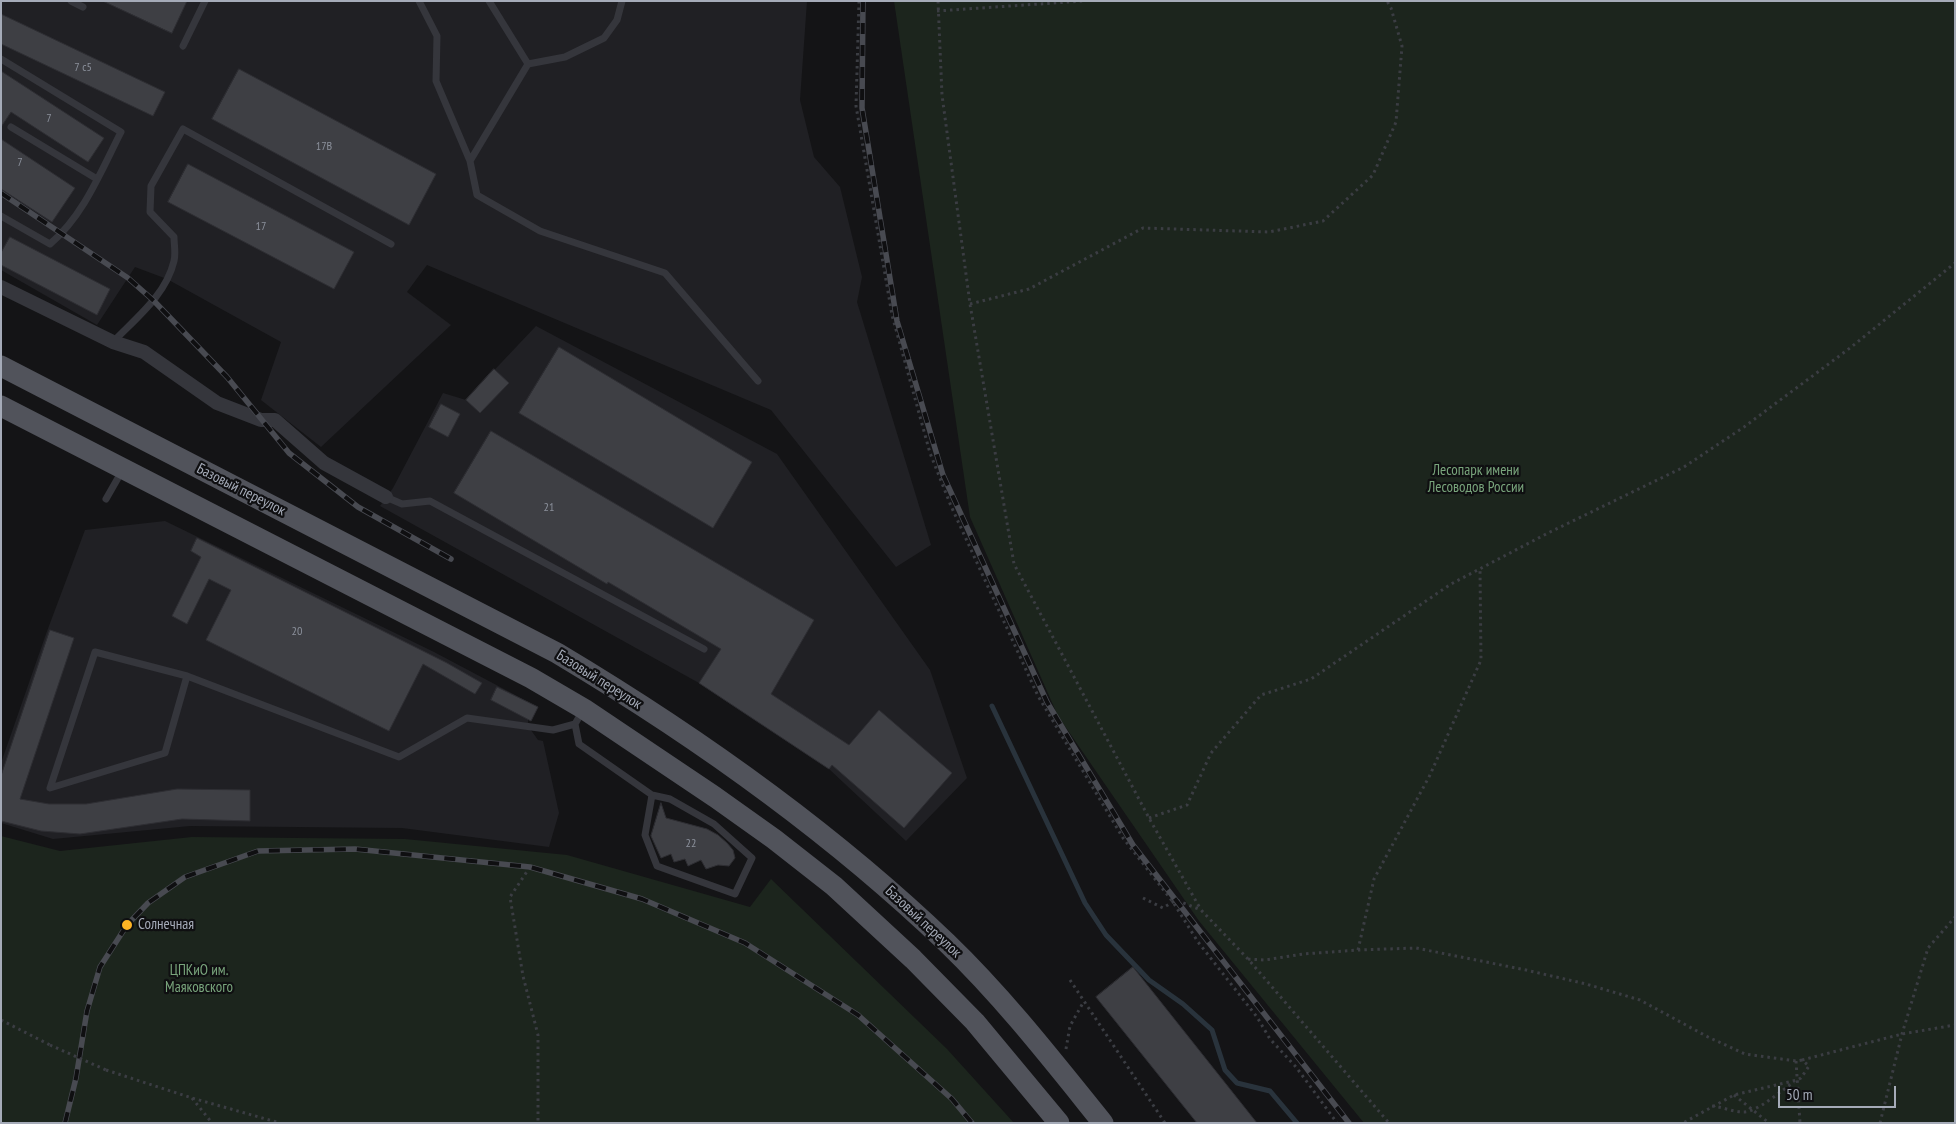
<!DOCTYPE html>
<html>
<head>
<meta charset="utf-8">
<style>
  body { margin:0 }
  #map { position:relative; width:1956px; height:1124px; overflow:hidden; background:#141416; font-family:"PT Sans Narrow",sans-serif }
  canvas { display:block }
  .frame { position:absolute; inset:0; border:2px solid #a5abb8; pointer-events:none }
  .scale { position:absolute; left:1778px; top:1086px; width:118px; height:22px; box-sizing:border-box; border:2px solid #a5abb8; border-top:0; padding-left:6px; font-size:15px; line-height:18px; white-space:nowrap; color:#a5abb8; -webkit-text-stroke:4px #0f0f11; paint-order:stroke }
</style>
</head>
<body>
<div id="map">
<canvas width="1956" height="1124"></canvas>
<div class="frame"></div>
<div class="scale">50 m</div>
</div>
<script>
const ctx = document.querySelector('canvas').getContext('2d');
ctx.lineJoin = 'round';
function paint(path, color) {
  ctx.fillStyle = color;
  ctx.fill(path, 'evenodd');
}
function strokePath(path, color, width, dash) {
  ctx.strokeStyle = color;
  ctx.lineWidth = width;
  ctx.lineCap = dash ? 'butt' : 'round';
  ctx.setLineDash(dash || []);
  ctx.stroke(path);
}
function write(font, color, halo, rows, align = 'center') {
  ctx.font = font + ' "PT Sans Narrow",sans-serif';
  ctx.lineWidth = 4.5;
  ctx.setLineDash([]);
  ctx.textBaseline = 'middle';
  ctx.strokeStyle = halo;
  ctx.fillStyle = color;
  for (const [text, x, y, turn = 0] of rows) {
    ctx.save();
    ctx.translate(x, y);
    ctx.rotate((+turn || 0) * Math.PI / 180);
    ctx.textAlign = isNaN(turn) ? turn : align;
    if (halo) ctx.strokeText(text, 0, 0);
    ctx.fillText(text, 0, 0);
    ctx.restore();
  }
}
const built = new Path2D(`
  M 1,1 L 807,1 L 800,100 L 814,157 L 840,187 L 862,277 L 857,302 L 931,545 L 896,567 L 771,410 L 427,265 L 407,292 L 451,325 L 321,447 L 261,400 L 281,342 L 167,279 L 135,267 L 97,325 L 1,270 Z
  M 536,326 L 777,454 L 930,670 L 967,778 L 906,841 L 829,769 L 699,683 L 380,506 L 393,488 L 443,393 L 466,400 Z
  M 165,521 L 434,652 L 538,707 L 531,721 L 528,719 L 528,726 L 538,740 L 543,741 L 559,813 L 549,847 L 402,828 L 190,826 L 53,839 L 1,823 L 1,763 L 46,634 L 85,530 Z`);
const green = new Path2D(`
  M 894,1 L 1955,1 L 1955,1123 L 1364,1123 L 1199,921 L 1058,716 L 970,517 Z
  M 1,836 L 60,851 L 192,837 L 405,839 L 567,855 L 750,907 L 771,879 L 947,1049 L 1014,1123 L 1,1123 Z`);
const stream = new Path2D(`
  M 992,706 L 1085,903 L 1106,935 L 1149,980 L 1183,1004 L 1212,1030 L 1225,1070 L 1237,1083 L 1270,1091 L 1297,1123`);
const building = new Path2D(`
  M 103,1 L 187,1 L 172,33 Z
  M 1,14 L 165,92 L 153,116 L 1,44 Z
  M 239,69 L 436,174 L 409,225 L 212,119 Z
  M 1,71 L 104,138 L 88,162 L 11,112 L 1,127 Z
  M 1,139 L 75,188 L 52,222 L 1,189 Z
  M 188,164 L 354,252 L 334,289 L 168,202 Z
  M 10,237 L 110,289 L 97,315 L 1,265 L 1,253 Z
  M 559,347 L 752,462 L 713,528 L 519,413 Z
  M 494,369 L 509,383 L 480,413 L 466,400 Z
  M 441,404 L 460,414 L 448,437 L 429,427 Z
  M 491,431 L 814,620 L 771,694 L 849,745 L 879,710 L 952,773 L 904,828 L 832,765 L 829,769 L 699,683 L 721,649 L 608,582 L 607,584 L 454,493 Z
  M 197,538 L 447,663 L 482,683 L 475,694 L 423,664 L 389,731 L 206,640 L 231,590 L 209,579 L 187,624 L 172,616 L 201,557 L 191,551 Z
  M 50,630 L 74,638 L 20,799 L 49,804 L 86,804 L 177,789 L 250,790 L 250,821 L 182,819 L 80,834 L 41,831 L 1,821 L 1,776 Z
  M 497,687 L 538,707 L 531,721 L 491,700 Z
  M 661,803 L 666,818 L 707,829 L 718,835 L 727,843 L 733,850 L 735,858 L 729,866 L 718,865 L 706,869 L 701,860 L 688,866 L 685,859 L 674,862 L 671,854 L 661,858 L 651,836 Z
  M 1133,967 L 1257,1123 L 1197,1123 L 1096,997 Z`);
const path = new Path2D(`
  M 859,1 L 856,106 L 892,315 L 930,453 L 951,506 L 1038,696 L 1123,838 L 1173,902 L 1198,942 L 1257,1017 L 1270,1039 L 1296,1067 L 1337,1123
  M 938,1 L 942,95 L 970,304 L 1014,564 L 1149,818 L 1201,910
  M 937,11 L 1083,1
  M 970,304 L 1029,289 L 1143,228 L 1269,232 L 1323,221 L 1373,175 L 1396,122 L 1402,46 L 1391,8 L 1387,1
  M 1149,818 L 1187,805 L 1211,753 L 1261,695 L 1311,679 L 1451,584 L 1548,533 L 1684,467 L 1744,427 L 1850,348 L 1955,263
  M 530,867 L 510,897 L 523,976 L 538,1035 L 538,1123
  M 1143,898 L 1163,908 L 1176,900 L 1201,910 L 1248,959 L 1389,1123
  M 1358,950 L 1374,879 L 1430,775 L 1481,660 L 1480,569
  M 1248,959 L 1265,960 L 1303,954 L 1358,950 L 1416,948 L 1526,970 L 1586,984 L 1640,1000 L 1708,1037 L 1745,1054 L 1796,1061 L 1802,1060 L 1809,1066 L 1801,1078 L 1797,1080 L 1734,1095 L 1683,1123
  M 1070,980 L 1165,1123
  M 1,1020 L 50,1045
  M 1066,1049 L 1070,1026 L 1084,1001
  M 1802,1060 L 1902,1034 L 1955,1025
  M 1796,1061 L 1800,1123
  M 106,1070 L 192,1098 L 280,1123
  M 1734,1095 L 1769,1123
  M 192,1098 L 212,1123
  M 1712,1106 C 1723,1107 1733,1112 1743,1112 C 1756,1113 1782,1090 1794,1082
  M 1880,1123 L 1902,1034 L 1928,948 L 1955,917`);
const service = new Path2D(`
  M 71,1 L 83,7
  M 419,1 L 437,36 L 436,81 L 470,161
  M 489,1 L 528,64
  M 622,1 L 617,20 L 604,38 L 565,57 L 528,64 L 470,161 L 477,195 L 540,231 L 665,273 L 758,381
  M 183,46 L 205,1
  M 1,59 L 121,132 C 101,171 84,215 50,244 L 1,216
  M 11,127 L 97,179
  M 113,342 C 136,318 166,295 174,261 C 176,253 174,245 174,237 L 150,212 L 151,186 L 183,129 L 391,244
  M 386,497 L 402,504 L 430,501 L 704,649
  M 106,499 L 122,471
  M 187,676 L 95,652 L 50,788 L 165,753 L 187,676 L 399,757 L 467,718 L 553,730 L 575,724 L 582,712
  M 575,724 L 579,744 L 652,795 L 670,799 L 714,824 L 752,858 L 735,894 L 657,866 L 645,835 L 652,795`);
const minor = new Path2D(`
  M 1,287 L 113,342 L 144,352 L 217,403 L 261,420 L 275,420 L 324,463 L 386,497`);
const primary = new Path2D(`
  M 1,366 L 557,653 C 696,736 830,831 947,943 C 1004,998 1053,1061 1103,1123
  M 1,406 L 531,678 L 584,709 L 715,797 L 774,839 L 834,886 L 913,959 L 975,1022 L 1059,1123`);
const rail = new Path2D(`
  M 863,1 L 862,108 L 897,321 L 943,475 L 1047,702 L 1133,845 L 1349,1123
  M 1,193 L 128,278 L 154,301 L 227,377 L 289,453 L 358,507 L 451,559
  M 65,1123 L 76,1078 L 87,1011 L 100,967 L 127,925 L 148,903 L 185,877 L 258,851 L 355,849 L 530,867 L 642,899 L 745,943 L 858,1015 L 952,1099 L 972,1123`);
const pathBridge = new Path2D(`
  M 50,1045 L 106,1070`);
const markers = [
  [127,925,6,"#ffb424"]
];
const numberNames = [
  ["7 с5",83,68],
  ["7",49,119],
  ["17В",324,147],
  ["7",20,163],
  ["17",261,227],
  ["21",549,508],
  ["20",297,632],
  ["22",691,844]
];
const parkNames = [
  ["Лесопарк имени",1476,471],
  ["Лесоводов России",1476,488],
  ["ЦПКиО им.",199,971],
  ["Маяковского",199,988]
];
const streetNames = [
  ["Базовый переулок",241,490,27],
  ["Базовый переулок",599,680,32],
  ["Базовый переулок",923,922,43]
];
const poiNames = [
  ["Солнечная",138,925]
];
paint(built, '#202024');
paint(green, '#1c251d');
strokePath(stream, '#29333c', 5);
paint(building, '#3e3f44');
strokePath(building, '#2e2e33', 1);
strokePath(path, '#3b3d43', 3, [2.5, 4]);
strokePath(service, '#35363c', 7);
strokePath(minor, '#35363c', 14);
strokePath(primary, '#51535b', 21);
strokePath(rail, '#484a51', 5.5);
strokePath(rail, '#0f0f11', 4, [11]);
strokePath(pathBridge, '#3b3d43', 3, [2.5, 4]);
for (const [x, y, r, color] of markers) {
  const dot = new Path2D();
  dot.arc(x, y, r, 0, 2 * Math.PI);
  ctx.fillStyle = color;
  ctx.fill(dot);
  strokePath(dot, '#0f0f11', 2);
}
write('12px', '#8b909b', null, numberNames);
write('15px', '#79a57c', '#0f0f11', parkNames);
write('15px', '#a5abb8', '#0f0f11', streetNames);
write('15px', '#a5abb8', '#0f0f11', poiNames, 'left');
</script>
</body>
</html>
